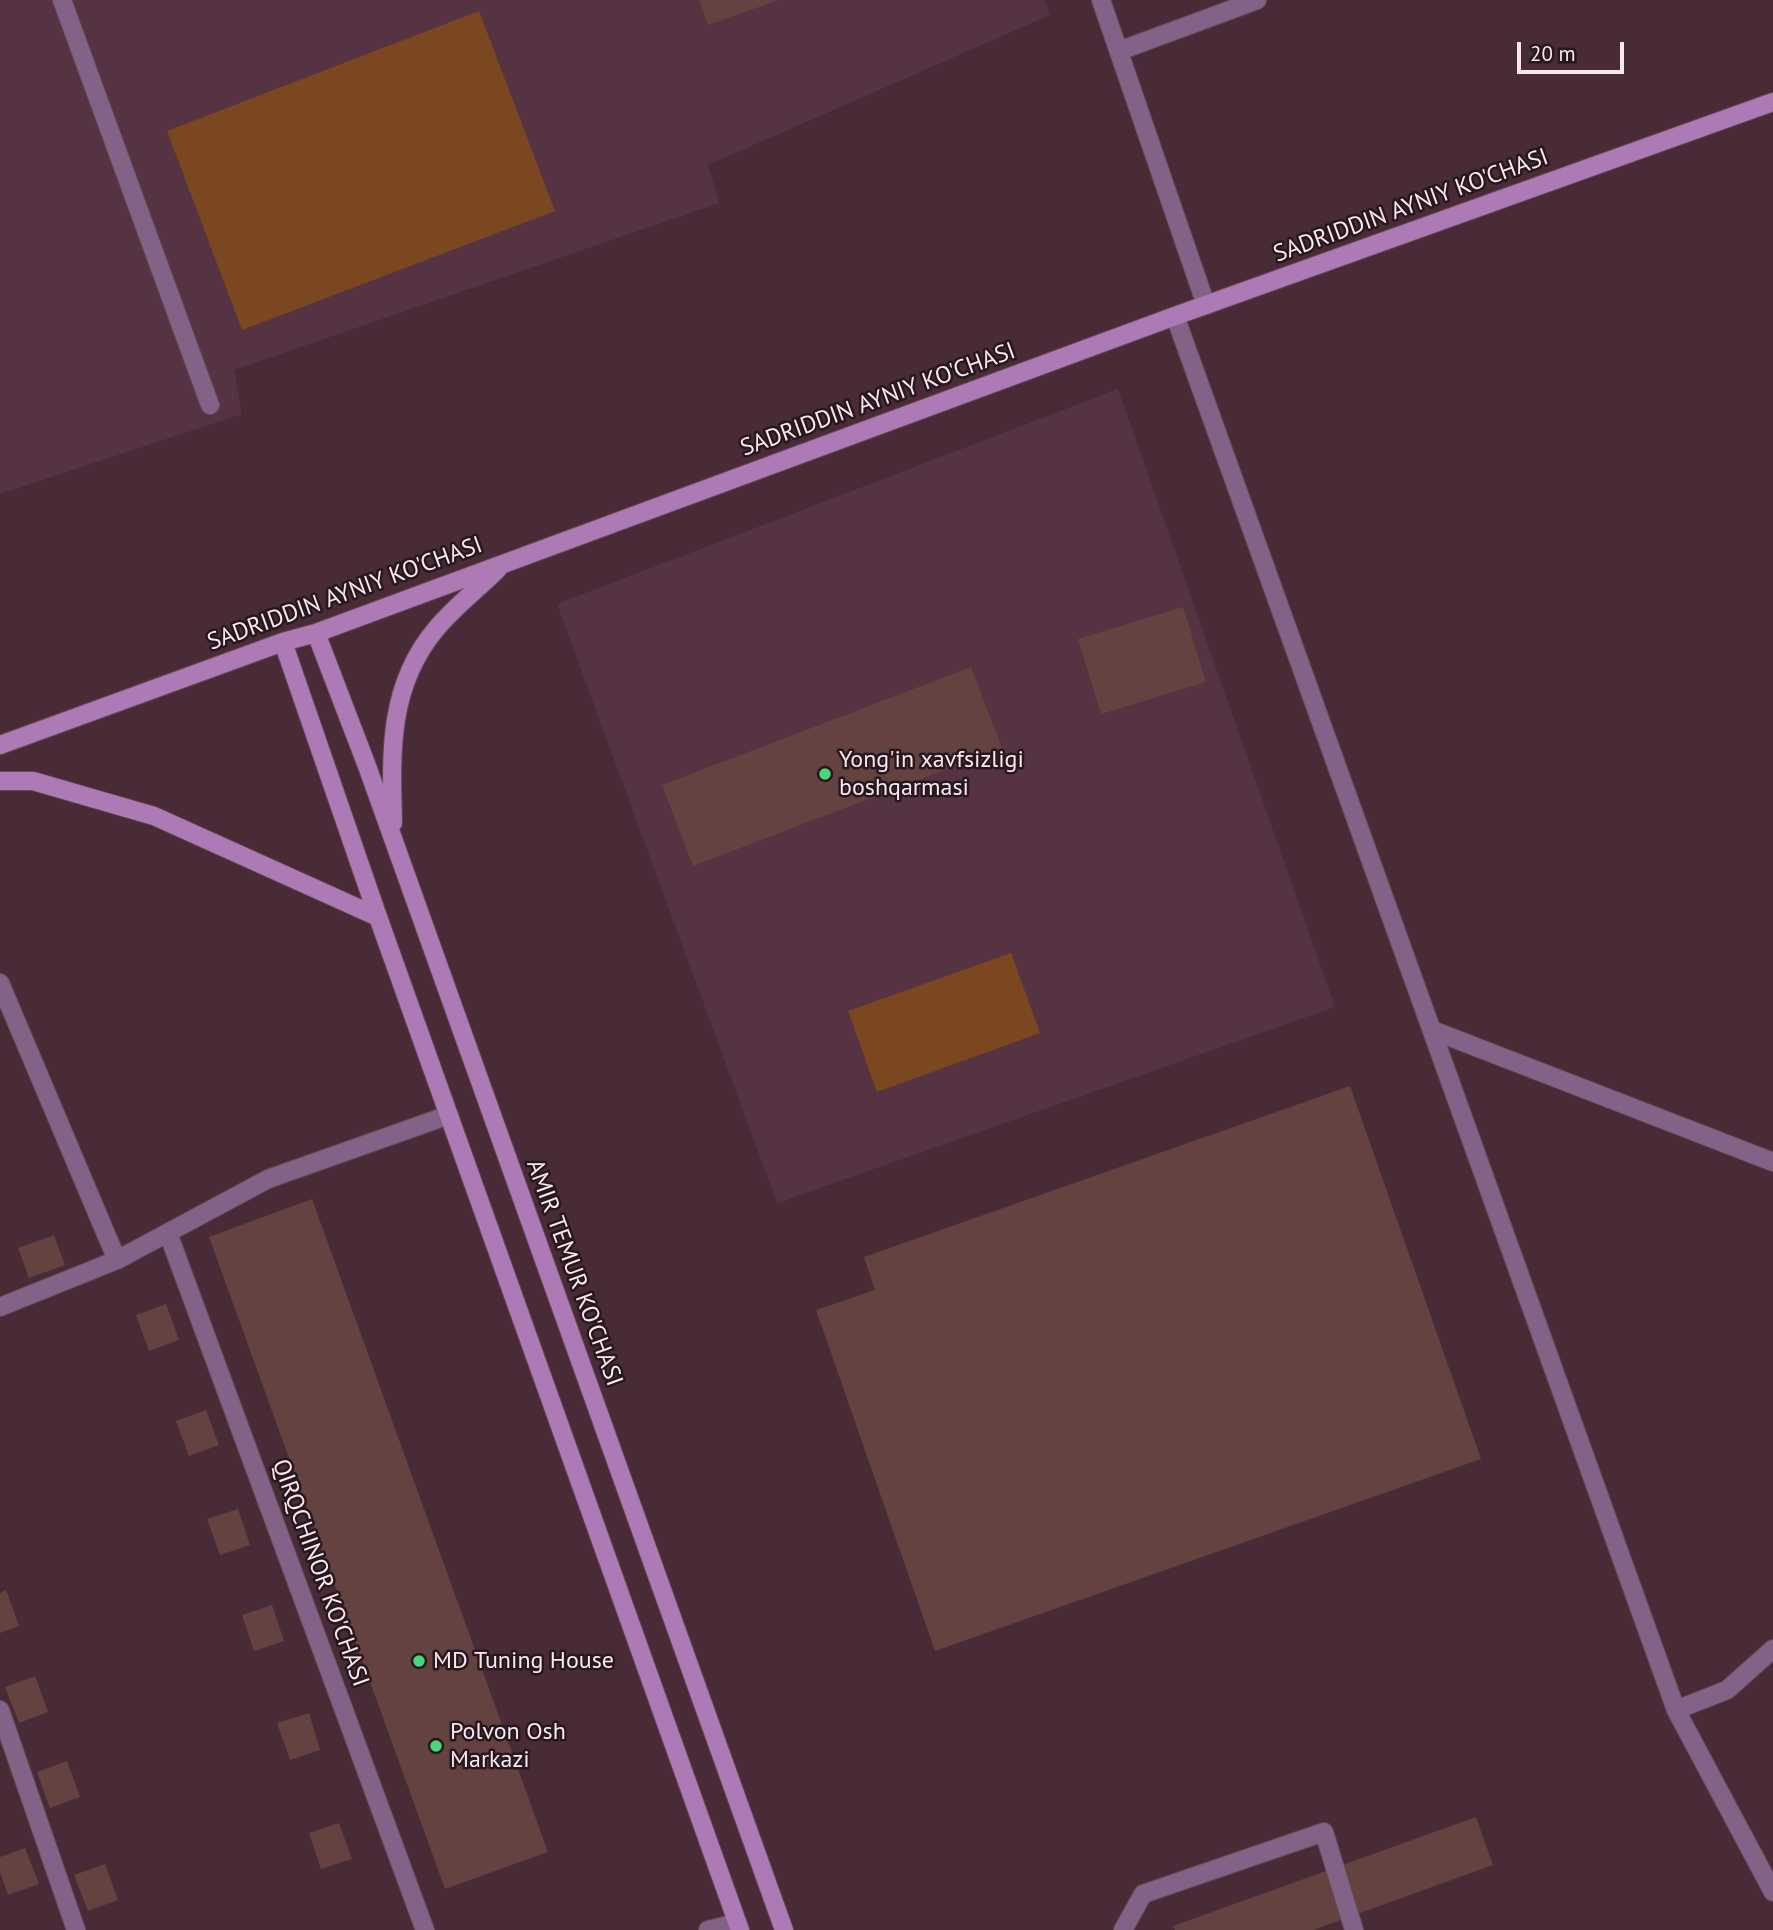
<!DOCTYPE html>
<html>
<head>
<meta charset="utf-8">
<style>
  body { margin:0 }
  #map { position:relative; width:1773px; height:1930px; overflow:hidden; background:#482b37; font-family:"PT Sans",sans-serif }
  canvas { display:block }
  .scale { position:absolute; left:1517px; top:42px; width:107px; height:32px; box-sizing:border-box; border:4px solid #fbe7ef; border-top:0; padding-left:9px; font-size:21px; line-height:24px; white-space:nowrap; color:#fbe7ef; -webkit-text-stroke:5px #26181e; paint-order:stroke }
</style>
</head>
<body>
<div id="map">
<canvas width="1773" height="1930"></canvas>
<div class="scale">20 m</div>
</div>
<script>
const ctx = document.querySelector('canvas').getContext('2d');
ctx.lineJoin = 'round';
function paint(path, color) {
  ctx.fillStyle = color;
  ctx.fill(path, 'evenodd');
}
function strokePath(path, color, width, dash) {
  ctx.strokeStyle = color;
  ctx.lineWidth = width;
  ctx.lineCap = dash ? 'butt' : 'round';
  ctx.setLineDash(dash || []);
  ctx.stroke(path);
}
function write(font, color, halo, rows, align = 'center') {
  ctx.font = font + ' "PT Sans",sans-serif';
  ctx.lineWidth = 5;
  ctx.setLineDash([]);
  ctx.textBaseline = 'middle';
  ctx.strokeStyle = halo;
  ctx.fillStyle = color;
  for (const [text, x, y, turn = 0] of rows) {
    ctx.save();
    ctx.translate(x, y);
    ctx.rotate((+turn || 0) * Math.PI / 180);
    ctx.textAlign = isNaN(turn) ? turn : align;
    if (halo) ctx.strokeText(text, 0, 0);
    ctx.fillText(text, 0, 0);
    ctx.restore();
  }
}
const built = new Path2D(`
  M 0,0 L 1045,0 L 1050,15 L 708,165 L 719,203 L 234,370 L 242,414 L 0,494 Z
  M 1118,389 L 1335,1007 L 777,1203 L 557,604 Z`);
const green = new Path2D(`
  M 479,11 L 555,211 L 242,330 L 167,131 Z
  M 1011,953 L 1040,1033 L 877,1092 L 848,1011 Z`);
const building = new Path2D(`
  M 699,0 L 779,0 L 708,25 Z
  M 1183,607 L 1206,682 L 1101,714 L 1078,639 Z
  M 971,667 L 1002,748 L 693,866 L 662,785 Z
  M 1350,1086 L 1481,1459 L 935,1651 L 816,1310 L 875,1290 L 864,1257 Z
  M 312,1199 L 548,1852 L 445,1889 L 209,1237 Z
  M 54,1235 L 65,1265 L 29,1278 L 18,1248 Z
  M 166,1304 L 179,1340 L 149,1351 L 136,1315 Z
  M 206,1410 L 219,1445 L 189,1456 L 176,1421 Z
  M 238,1509 L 250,1545 L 220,1555 L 207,1519 Z
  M 6,1590 L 19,1626 L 0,1633 L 0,1593 Z
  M 272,1605 L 284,1641 L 254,1651 L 242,1615 Z
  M 35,1676 L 48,1712 L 19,1723 L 5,1687 Z
  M 309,1713 L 320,1750 L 290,1760 L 277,1723 Z
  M 67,1761 L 80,1797 L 50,1808 L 37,1772 Z
  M 1476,1817 L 1493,1865 L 1313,1930 L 1175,1930 L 1173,1926 Z
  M 339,1823 L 352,1859 L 321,1869 L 309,1833 Z
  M 25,1848 L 39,1884 L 8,1895 L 0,1872 L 0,1857 Z
  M 105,1864 L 118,1900 L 88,1911 L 74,1875 Z`);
const lane = new Path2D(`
  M 62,0 L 210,405
  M 1101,0 L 1206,305
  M 1119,51 L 1257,0
  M 1175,316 L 1676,1710 L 1773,1892
  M 1432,1030 L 1773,1162
  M 1676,1710 L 1727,1690 L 1773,1649
  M 1123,1930 L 1143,1894 L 1324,1832 L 1354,1930`);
const street = new Path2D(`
  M 0,983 L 117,1260
  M 168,1233 L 425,1930
  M 0,1307 L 117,1260 L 268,1179 L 449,1115
  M 0,1710 L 76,1930
  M 708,1930 L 737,1923`);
const secondary = new Path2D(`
  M 316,633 L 367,766 L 784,1930
  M 283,642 L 378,917 L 740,1930
  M 0,745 L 283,642 L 316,633 L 1175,316 L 1773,102
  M 0,781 L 33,781 L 154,816 L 378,917
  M 393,823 C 391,753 388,686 436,629 C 454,607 478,589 498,569`);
const markers = [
  [825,774,7,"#49d778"],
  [419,1661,7,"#49d778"],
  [436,1746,7,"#49d778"]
];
const streetNames = [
  ["SADRIDDIN AYNIY KO'CHASI",1411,206,-20],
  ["SADRIDDIN AYNIY KO'CHASI",878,400,-20],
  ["SADRIDDIN AYNIY KO'CHASI",345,594,-20],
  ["AMIR TEMUR KO'CHASI",574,1273,70],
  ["QIRQCHINOR KO'CHASI",320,1573,70]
];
const poiNames = [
  ["Yong'in xavfsizligi",839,760],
  ["boshqarmasi",839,788],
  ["MD Tuning House",433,1661],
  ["Polvon Osh",450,1732],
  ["Markazi",450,1760]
];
paint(built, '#563342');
paint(green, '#7a4720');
paint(building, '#634240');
strokePath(lane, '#654954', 20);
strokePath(street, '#654954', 20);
strokePath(secondary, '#654954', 20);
strokePath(lane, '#826287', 18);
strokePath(street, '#826287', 18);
strokePath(secondary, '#ad7ab5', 18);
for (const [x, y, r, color] of markers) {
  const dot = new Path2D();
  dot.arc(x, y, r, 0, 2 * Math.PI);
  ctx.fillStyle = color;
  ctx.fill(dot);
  strokePath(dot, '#26181e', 2.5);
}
write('24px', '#fbe7ef', '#26181e', streetNames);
write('24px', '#fbe7ef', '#26181e', poiNames, 'left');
</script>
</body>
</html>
